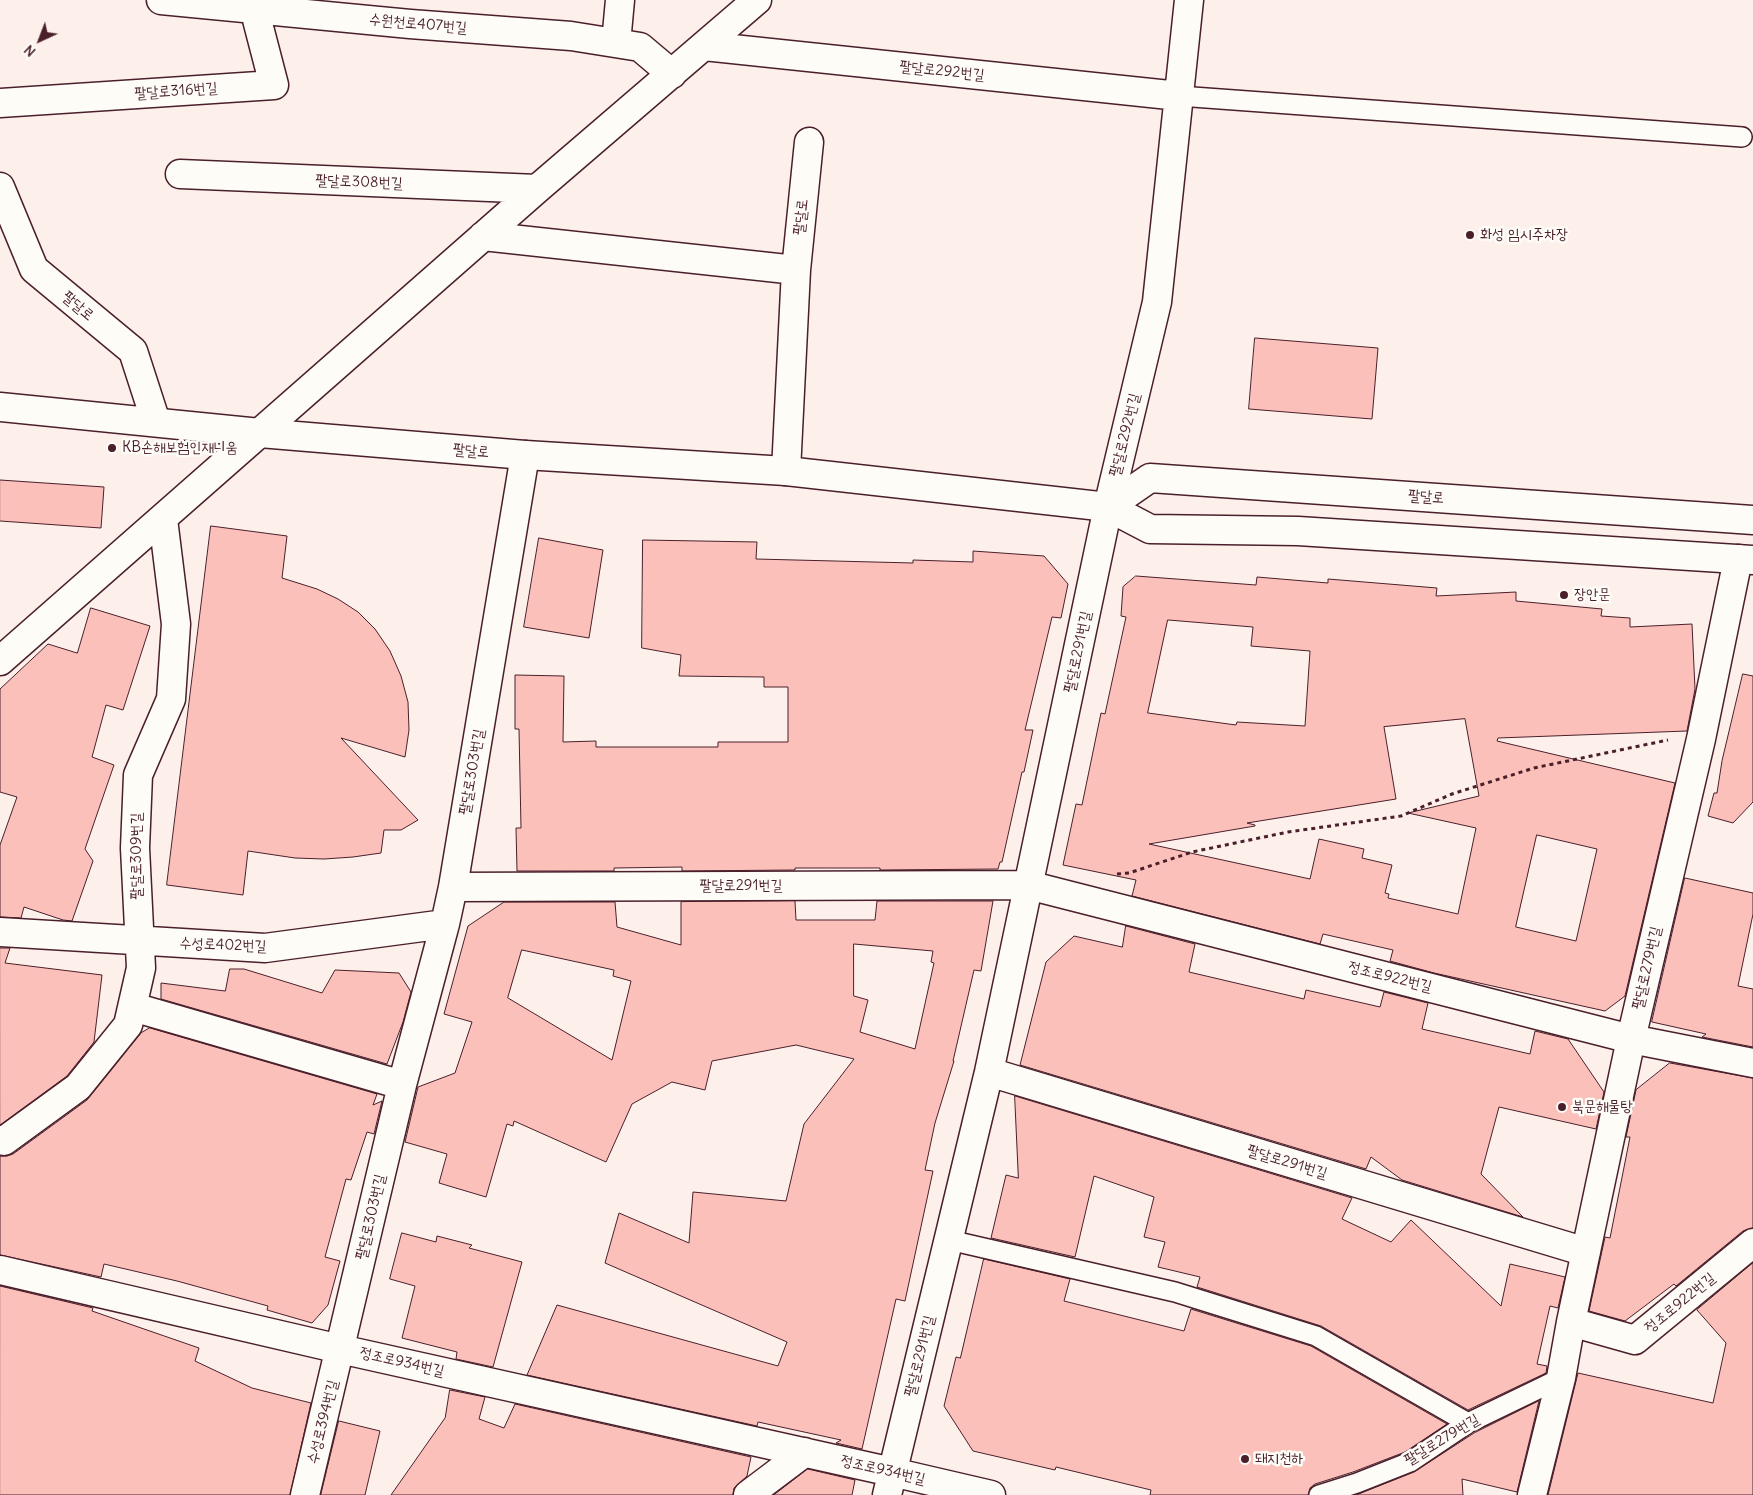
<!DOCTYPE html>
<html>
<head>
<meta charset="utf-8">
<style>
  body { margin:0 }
  #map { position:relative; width:1753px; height:1495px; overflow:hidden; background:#fdf0eb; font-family:Delius,sans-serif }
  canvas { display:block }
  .north { position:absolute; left:15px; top:15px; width:50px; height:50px; -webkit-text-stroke:4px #fdfcf7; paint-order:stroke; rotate:223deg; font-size:14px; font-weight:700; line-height:20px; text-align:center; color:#4a1f2b }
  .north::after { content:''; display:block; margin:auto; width:18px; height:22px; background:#4a1f2b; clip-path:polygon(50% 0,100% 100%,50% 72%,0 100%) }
</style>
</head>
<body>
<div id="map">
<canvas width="1753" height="1495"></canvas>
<div class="north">N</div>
</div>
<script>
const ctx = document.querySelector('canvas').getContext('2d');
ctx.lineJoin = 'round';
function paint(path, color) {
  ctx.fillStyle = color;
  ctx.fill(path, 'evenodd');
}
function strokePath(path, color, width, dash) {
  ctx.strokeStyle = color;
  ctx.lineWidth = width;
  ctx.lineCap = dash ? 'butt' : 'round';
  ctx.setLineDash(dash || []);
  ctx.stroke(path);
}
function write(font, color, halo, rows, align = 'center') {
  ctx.font = font + ' Delius,"Poor Story",sans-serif';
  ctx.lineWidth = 5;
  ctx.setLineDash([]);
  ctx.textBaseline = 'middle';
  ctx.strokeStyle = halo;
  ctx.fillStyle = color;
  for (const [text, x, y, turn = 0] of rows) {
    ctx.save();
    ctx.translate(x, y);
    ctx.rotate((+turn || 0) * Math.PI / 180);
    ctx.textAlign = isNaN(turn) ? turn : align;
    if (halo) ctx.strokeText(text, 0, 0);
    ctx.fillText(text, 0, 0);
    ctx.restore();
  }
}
const building = new Path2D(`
  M 1255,338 L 1378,348 L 1372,419 L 1249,409 Z
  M 0,480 L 104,487 L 101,528 L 0,521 Z
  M 211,526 L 287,536 L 282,578 L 317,589 L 338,599 L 358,612 L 375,629 L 390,651 L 401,676 L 408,702 L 409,730 L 405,757 L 341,738 L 418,820 L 401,830 L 384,830 L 381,853 L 353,857 L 324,859 L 295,858 L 248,851 L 243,895 L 167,885 Z
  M 539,538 L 603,550 L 589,638 L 524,627 Z
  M 643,540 L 757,542 L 756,559 L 913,563 L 913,560 L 973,562 L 973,551 L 1044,556 L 1068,584 L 1061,618 L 1052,617 L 1025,730 L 1033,730 L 1024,772 L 1022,772 L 1002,862 L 1000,862 L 998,869 L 880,870 L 880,868 L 795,868 L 795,870 L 682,871 L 682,867 L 614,868 L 614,871 L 517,871 L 516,828 L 521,828 L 519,729 L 515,729 L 515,675 L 564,676 L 563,742 L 596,741 L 596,747 L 718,747 L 718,742 L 788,742 L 788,687 L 764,687 L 764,677 L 679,676 L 681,655 L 642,648 Z
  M 1136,576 L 1256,585 L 1257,577 L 1328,583 L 1328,579 L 1437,588 L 1436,596 L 1516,592 L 1516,601 L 1602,609 L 1601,616 L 1630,618 L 1630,627 L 1692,624 L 1695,689 L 1687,731 L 1498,738 L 1497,741 L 1675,783 L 1625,996 L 1605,1011 L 1434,973 L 1390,961 L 1393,950 L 1323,934 L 1320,944 L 1132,896 L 1136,880 L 1063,865 L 1076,804 L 1082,805 L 1101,713 L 1105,714 L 1126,617 L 1121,616 L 1123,587 ZM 1168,620 L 1253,627 L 1251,646 L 1310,651 L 1305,726 L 1237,722 L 1236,725 L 1148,713 ZM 1465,719 L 1479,796 L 1408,813 L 1476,828 L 1458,914 L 1388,898 L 1389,894 L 1385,893 L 1392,865 L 1362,858 L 1364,849 L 1319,839 L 1310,879 L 1149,844 L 1255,826 L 1255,825 L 1247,823 L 1396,799 L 1384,727 ZM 1537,835 L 1597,849 L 1576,941 L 1516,927 Z
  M 91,608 L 150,626 L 123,710 L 106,705 L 92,757 L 114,765 L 85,849 L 93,861 L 72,921 L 63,920 L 24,907 L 21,918 L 0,917 L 0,845 L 17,797 L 0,792 L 0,689 L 48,644 L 77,653 Z
  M 1743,674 L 1753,676 L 1753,802 L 1733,823 L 1708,816 L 1714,793 L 1717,793 L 1722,761 Z
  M 1685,878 L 1753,893 L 1753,914 L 1738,986 L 1753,989 L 1753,1047 L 1702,1037 L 1706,1034 L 1652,1022 Z
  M 795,901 L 796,920 L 875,920 L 877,901 L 993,901 L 981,971 L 974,970 L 953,1061 L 954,1061 L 935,1123 L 925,1170 L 933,1171 L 905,1301 L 896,1299 L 862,1449 L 836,1443 L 841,1440 L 758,1422 L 757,1426 L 527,1375 L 557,1305 L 778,1366 L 787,1342 L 605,1263 L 619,1213 L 689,1243 L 693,1192 L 786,1201 L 804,1124 L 854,1059 L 796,1045 L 712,1061 L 705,1090 L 672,1082 L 632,1104 L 606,1162 L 514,1121 L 513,1126 L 507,1124 L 486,1197 L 439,1183 L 447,1154 L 405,1142 L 418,1087 L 455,1073 L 472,1022 L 444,1014 L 468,926 L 504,902 L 615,902 L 617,927 L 681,945 L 681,902 ZM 854,944 L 933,951 L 931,962 L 934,963 L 915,1049 L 860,1032 L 868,1000 L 854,996 ZM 522,950 L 614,970 L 613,976 L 631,981 L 612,1060 L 508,998 Z
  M 1126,926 L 1195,944 L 1189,972 L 1304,999 L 1306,990 L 1380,1007 L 1384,992 L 1428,1003 L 1422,1029 L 1530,1054 L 1535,1031 L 1568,1039 L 1604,1092 L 1596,1129 L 1499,1107 L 1481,1174 L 1523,1217 L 1402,1180 L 1371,1157 L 1366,1169 L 1020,1065 L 1046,962 L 1074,936 L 1122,947 Z
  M 0,948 L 10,948 L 5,963 L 102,975 L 94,1042 L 67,1076 L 0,1125 Z
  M 230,969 L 244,969 L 322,993 L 335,970 L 399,973 L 411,992 L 403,1022 L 387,1064 L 161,999 L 161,983 L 225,991 Z
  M 150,1028 L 377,1094 L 373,1105 L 382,1101 L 374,1134 L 367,1132 L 351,1180 L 346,1179 L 325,1257 L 340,1261 L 328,1305 L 312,1323 L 267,1310 L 268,1306 L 177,1281 L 104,1264 L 101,1277 L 0,1255 L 0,1156 L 7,1156 L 13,1154 L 87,1100 L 141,1033 Z
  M 1670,1063 L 1753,1078 L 1753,1228 L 1743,1231 L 1676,1286 L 1674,1284 L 1625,1321 L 1589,1311 L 1605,1237 L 1610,1238 L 1630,1137 L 1626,1137 L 1636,1090 Z
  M 1015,1096 L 1352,1198 L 1342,1219 L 1391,1242 L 1411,1220 L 1501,1306 L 1510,1264 L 1565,1277 L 1558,1308 L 1550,1306 L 1537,1364 L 1547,1366 L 1546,1373 L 1468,1410 L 1321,1326 L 1197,1287 L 1200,1277 L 1158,1267 L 1165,1242 L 1144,1237 L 1154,1197 L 1094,1176 L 1075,1257 L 991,1238 L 1006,1175 L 1018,1178 Z
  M 402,1233 L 436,1242 L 437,1236 L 472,1245 L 469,1248 L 522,1262 L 493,1367 L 456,1359 L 457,1352 L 402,1338 L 415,1286 L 390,1279 Z
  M 984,1259 L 1070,1279 L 1064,1301 L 1184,1331 L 1191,1309 L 1311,1346 L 1447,1424 L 1405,1452 L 1353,1472 L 1315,1484 L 1310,1488 L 1308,1495 L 1150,1495 L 1151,1490 L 1056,1467 L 1055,1470 L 973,1451 L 944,1406 L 956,1357 L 960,1358 Z
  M 1753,1263 L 1753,1495 L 1548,1495 L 1578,1373 L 1713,1403 L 1726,1343 L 1697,1310 Z
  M 0,1286 L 93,1308 L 92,1311 L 199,1348 L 195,1361 L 252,1388 L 311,1403 L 290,1495 L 0,1495 Z
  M 450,1390 L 485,1397 L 479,1419 L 504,1428 L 515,1404 L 751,1457 L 747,1476 L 734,1488 L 733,1495 L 391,1495 L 445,1418 Z
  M 1539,1401 L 1517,1492 L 1462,1479 L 1463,1495 L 1356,1495 L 1414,1472 L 1474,1433 Z
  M 339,1421 L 380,1431 L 365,1495 L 321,1495 Z
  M 808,1469 L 855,1480 L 852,1495 L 774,1495 Z`);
const path = new Path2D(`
  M 1117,874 L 1129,873 L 1192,852 L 1288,832 L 1401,816 L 1452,794 L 1534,768 L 1668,740`);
const lane = new Path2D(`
  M 1179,96 L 1742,137
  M 949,1240 L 1175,1292 L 1316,1336 L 1468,1423
  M 1319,1495 L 1357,1483 L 1410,1462 L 1468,1423 L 1561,1378`);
const street = new Path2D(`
  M 161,0 L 410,24 L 571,36 L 640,47 L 672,74
  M 616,43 L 620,0
  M 704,46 L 1179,96
  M 0,103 L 274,85 L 254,8
  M 180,174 L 537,189
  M 0,187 L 34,269 L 133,351 L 156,422
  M 483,236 L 796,270
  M 786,471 L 796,270 L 809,142
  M 0,661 L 537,189 L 757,0
  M 453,887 L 1028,885 L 1631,1039 L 1753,1063
  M 0,932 L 265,948 L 445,924
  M 133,1007 L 402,1085
  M 989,1072 L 1586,1252
  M 0,1140 L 4,1141 L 78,1087 L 128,1025 L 141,968 L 135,848 L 138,775 L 171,699 L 176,624 L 163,519
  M 0,1270 L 340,1349 L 892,1472
  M 1571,1322 L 1635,1340 L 1753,1243
  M 305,1495 L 402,1085 L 445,924 L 453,887 L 525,455
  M 748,1495 L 805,1452
  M 887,1495 L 989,1072 L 1108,507 L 1157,302 L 1189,0
  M 1532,1495 L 1561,1378 L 1571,1322 L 1631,1039 L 1701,739 L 1738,559`);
const secondary = new Path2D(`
  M 0,407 L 260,433 L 525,455 L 786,471 L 1108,507 L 1150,529 L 1298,531 L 1753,560
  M 1108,507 L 1150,478 L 1753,520
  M 892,1472 L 991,1495`);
const markers = [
  [1470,235,5,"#4a1f2b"],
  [112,448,5,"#4a1f2b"],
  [1564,595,5,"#4a1f2b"],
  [1562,1107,5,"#4a1f2b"],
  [1245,1459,5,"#4a1f2b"]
];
const streetNames = [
  ["수원천로407번길",418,24,5],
  ["팔달로292번길",942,71,6],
  ["팔달로316번길",176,91,-4],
  ["팔달로308번길",359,182,2],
  ["팔달로",801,217,-84],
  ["팔달로",78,306,40],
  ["팔달로292번길",1125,435,-76],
  ["팔달로",471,451,5],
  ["팔달로",1426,497,4],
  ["팔달로291번길",1078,652,-78],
  ["팔달로303번길",472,772,-80],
  ["팔달로309번길",137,856,-90],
  ["팔달로291번길",741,886],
  ["수성로402번길",223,945,2],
  ["팔달로279번길",1647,968,-77],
  ["정조로922번길",1390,977,14],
  ["팔달로291번길",1287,1162,17],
  ["팔달로303번길",371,1217,-77],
  ["정조로922번길",1680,1303,-39],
  ["팔달로291번길",920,1356,-76],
  ["정조로934번길",402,1362,13],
  ["수성로394번길",323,1422,-76],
  ["팔달로279번길",1442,1440,-31],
  ["정조로934번길",883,1470,13]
];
const poiNames = [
  ["화성 임시주차장",1480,235],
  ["KB손해보험인재니움",122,448],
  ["장안문",1574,595],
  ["북문해물탕",1572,1107],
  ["돼지천하",1255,1459]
];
paint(building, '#fcc0bb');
strokePath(building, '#4a1f2b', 1);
strokePath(lane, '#4a1f2b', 22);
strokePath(street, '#4a1f2b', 31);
strokePath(secondary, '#4a1f2b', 31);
strokePath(path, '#4a1f2b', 3, [4, 4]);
strokePath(lane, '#fdfcf7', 19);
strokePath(street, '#fdfcf7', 28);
strokePath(secondary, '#fdfcf7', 28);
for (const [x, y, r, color] of markers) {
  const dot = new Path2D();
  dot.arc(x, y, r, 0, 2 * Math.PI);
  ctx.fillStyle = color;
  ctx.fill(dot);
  strokePath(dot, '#fdfcf7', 2);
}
write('15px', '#4a1f2b', '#fdfcf7', streetNames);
write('15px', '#4a1f2b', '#fdfcf7', poiNames, 'left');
</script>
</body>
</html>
